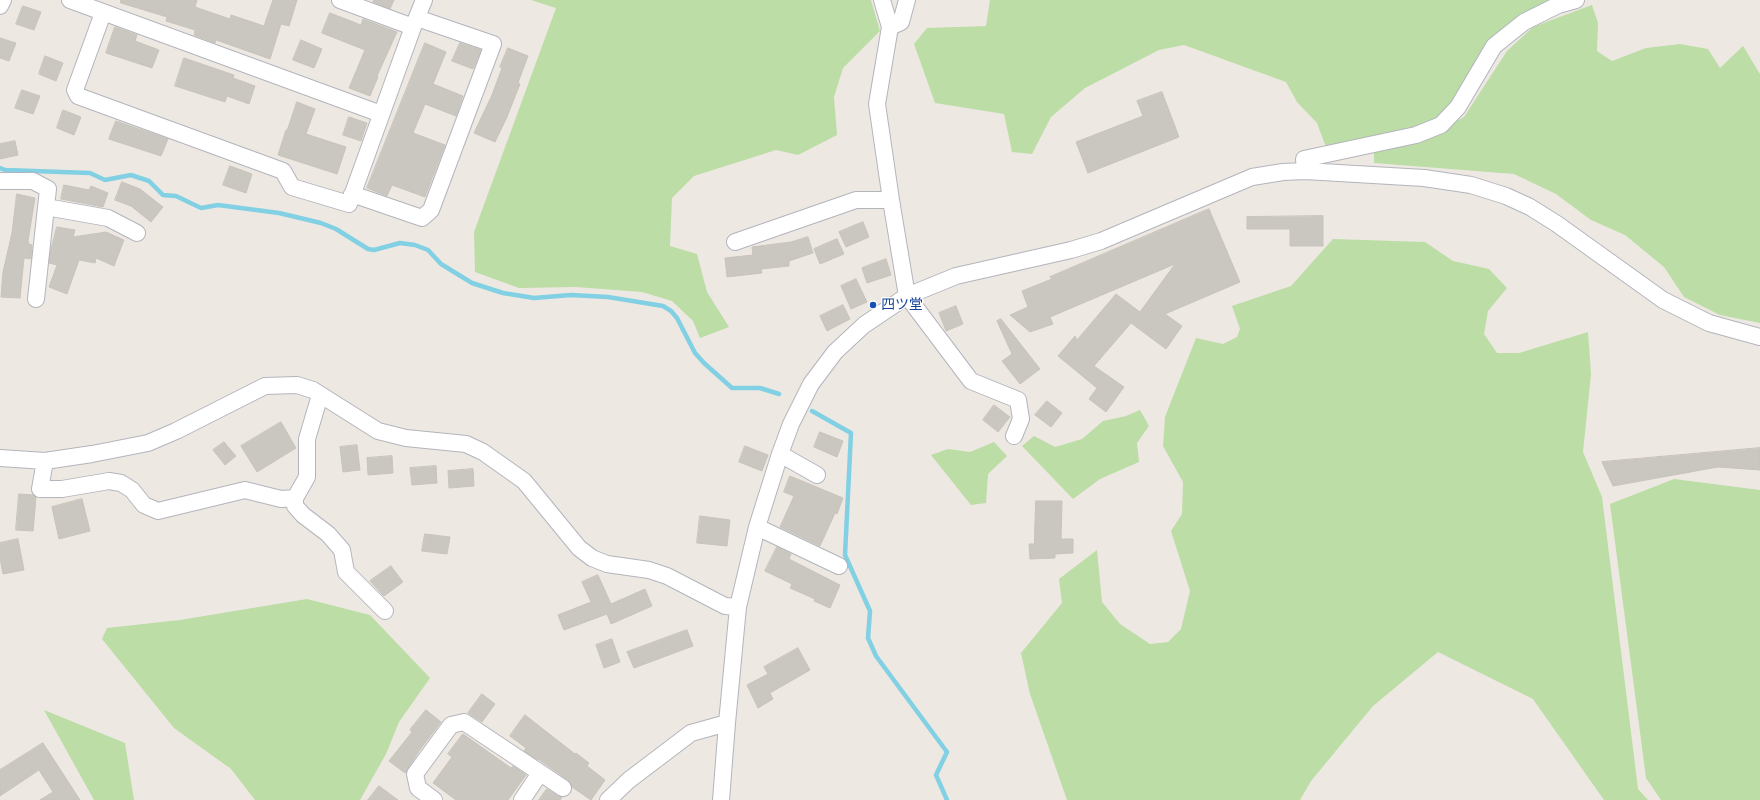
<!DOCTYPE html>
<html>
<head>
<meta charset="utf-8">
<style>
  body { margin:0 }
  canvas { display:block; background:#ede8e2 }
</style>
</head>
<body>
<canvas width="1760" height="800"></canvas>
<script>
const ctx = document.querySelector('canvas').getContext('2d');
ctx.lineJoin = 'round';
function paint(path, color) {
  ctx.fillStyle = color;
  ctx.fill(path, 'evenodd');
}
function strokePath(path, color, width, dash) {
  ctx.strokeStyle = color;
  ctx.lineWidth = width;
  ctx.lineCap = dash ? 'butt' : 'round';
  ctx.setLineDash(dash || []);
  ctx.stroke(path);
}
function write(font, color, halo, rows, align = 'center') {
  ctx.font = font + ' "Open Sans","Noto Sans JP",sans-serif';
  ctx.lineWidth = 3;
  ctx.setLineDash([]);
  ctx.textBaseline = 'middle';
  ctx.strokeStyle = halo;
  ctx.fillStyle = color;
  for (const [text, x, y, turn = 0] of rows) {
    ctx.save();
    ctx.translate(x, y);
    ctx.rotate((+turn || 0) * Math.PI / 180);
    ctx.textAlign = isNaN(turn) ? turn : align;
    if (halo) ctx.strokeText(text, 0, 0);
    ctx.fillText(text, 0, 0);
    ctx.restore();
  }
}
const green = new Path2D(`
  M 531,0 L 871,0 L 880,31 L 843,68 L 834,97 L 837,135 L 798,155 L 776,150 L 694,176 L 672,198 L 670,246 L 697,254 L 707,292 L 729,327 L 700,338 L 693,321 L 672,301 L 642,292 L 576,287 L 519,288 L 475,272 L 474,232 L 556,8 Z
  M 990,0 L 1548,0 L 1521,16 L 1490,39 L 1454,103 L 1442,120 L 1413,132 L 1326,147 L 1317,123 L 1297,102 L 1286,82 L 1184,45 L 1159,50 L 1085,88 L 1051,117 L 1032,154 L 1012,152 L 1004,114 L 935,103 L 914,44 L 927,28 L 986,26 Z
  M 1592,5 L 1598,23 L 1597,51 L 1612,61 L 1646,48 L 1680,44 L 1708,49 L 1720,68 L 1743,46 L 1760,74 L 1760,323 L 1720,315 L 1684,297 L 1664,267 L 1625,235 L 1591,220 L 1556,194 L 1514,174 L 1374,163 L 1374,150 L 1430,136 L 1464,117 L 1507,51 L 1533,27 Z
  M 1333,239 L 1425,242 L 1453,261 L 1489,269 L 1507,288 L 1488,311 L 1484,334 L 1497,353 L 1519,353 L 1588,332 L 1591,374 L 1583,452 L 1602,497 L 1638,789 L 1648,800 L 1604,800 L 1533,699 L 1438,652 L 1373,706 L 1311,781 L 1300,800 L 1067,800 L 1030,694 L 1021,653 L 1062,603 L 1059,579 L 1097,550 L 1102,602 L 1120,624 L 1150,644 L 1168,642 L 1181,629 L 1190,591 L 1171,531 L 1182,514 L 1183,482 L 1163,446 L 1165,417 L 1196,338 L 1223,344 L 1237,337 L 1240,329 L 1232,306 L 1291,286 Z
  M 1140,410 L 1149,426 L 1137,443 L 1139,462 L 1100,479 L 1073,499 L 1022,446 L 1034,436 L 1055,447 L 1082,439 L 1103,421 L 1126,416 Z
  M 994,442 L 1007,456 L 988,474 L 986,503 L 971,505 L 931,455 L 948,449 L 970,452 Z
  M 1674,479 L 1760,490 L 1760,800 L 1661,800 L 1646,778 L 1610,504 Z
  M 307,599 L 370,615 L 430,678 L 399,722 L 386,754 L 360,800 L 255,800 L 231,769 L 174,728 L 102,639 L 107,628 L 180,620 Z
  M 44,710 L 125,743 L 134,800 L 94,800 Z`);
const stream = new Path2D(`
  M 0,168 L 5,170 L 90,173 L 105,180 L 131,175 L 149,181 L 163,195 L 176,196 L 201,208 L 218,205 L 279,213 L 321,223 L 336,229 L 368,249 L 374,250 L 400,243 L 415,245 L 428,250 L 441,264 L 472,283 L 503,293 L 534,298 L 571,295 L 608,297 L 663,306 L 671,311 L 677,318 L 695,353 L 704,363 L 732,388 L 760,388 L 779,394
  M 812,411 L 851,433 L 845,555 L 870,611 L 868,638 L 876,656 L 947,752 L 936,775 L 947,800`);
const building = new Path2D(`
  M 121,0 L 197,0 L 195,7 L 230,19 L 231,15 L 264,26 L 273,0 L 297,0 L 289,26 L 281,24 L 270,59 L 216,40 L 215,43 L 194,35 L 195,30 L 166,21 L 167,17 L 121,3 Z
  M 374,0 L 394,0 L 390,9 L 373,2 Z
  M 23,6 L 41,12 L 34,30 L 16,24 Z
  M 330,13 L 361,25 L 363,19 L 397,32 L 377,76 L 378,77 L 370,96 L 349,88 L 365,50 L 322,33 Z
  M 115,27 L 137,35 L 135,41 L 159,50 L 152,68 L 106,53 Z
  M 0,38 L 16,43 L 9,61 L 0,58 Z
  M 301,40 L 322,49 L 314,68 L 293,60 Z
  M 425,43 L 446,52 L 433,84 L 463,96 L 456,116 L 425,104 L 413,133 L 445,145 L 425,197 L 392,185 L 387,196 L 367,188 Z
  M 460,43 L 481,50 L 473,69 L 452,61 Z
  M 508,48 L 528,56 L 518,83 L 520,84 L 507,117 L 495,142 L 474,133 L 492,95 L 502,68 L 500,67 Z
  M 45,56 L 63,63 L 56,81 L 39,74 Z
  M 184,58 L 234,75 L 233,78 L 255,86 L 249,104 L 227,96 L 225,102 L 175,86 Z
  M 22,90 L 40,96 L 33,114 L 15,108 Z
  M 1162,92 L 1179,137 L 1088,173 L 1076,142 L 1143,116 L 1137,101 Z
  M 297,102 L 315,109 L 306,134 L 346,147 L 337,174 L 278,155 L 286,130 L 287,130 Z
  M 63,110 L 81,117 L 74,135 L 57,128 Z
  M 349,117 L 367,123 L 361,141 L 343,135 Z
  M 116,121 L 168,139 L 161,156 L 109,139 Z
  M 15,141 L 18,155 L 0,159 L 0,144 Z
  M 230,166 L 252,174 L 246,193 L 223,185 Z
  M 122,182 L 140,189 L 163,207 L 151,222 L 131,206 L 115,200 Z
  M 64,185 L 89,190 L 91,186 L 108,193 L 103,207 L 61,199 Z
  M 17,194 L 35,198 L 28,241 L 29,244 L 32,245 L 31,259 L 24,258 L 20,298 L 1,297 L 3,272 L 12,233 Z
  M 1209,209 L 1240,282 L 1165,314 L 1182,326 L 1166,349 L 1131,323 L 1094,366 L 1124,387 L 1106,412 L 1089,399 L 1097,388 L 1058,356 L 1075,336 L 1077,340 L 1116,294 L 1140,312 L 1175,264 L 1050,317 L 1053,324 L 1030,332 L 1010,315 L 1028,307 L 1022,291 L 1052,279 L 1050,277 Z
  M 1323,216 L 1323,246 L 1290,246 L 1290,229 L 1247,229 L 1247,217 Z
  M 863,222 L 869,237 L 846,247 L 839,232 Z
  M 57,227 L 75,230 L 73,237 L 106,232 L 124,240 L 114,266 L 96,258 L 95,263 L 79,260 L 67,294 L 49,287 L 57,265 L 49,263 L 51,249 Z
  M 808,237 L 813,253 L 789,261 L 789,266 L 761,269 L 762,273 L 727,277 L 725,258 L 753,255 L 752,247 L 791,242 Z
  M 837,239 L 844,254 L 820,264 L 814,249 Z
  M 886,259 L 891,275 L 867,283 L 862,268 Z
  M 856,279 L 867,302 L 851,309 L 841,286 Z
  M 843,305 L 850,319 L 827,331 L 820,316 Z
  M 956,306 L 963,324 L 946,331 L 939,313 Z
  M 1001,319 L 1040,369 L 1020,384 L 1002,361 L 1012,354 L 997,321 Z
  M 1047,401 L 1062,413 L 1051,427 L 1035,415 Z
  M 994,405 L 1010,417 L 998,432 L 983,420 Z
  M 281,422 L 296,448 L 257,472 L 241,446 Z
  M 820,432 L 843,441 L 837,457 L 814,447 Z
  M 224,442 L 236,456 L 225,465 L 213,450 Z
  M 357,445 L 360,470 L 343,472 L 340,447 Z
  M 745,446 L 768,455 L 762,471 L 739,462 Z
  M 1760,448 L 1760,470 L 1718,467 L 1613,486 L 1602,462 Z
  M 392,456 L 393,473 L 368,475 L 367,458 Z
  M 436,466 L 437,483 L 412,485 L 410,468 Z
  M 473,469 L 474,486 L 449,488 L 448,471 Z
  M 790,476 L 843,498 L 837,514 L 835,513 L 820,546 L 780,527 L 794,496 L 784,492 Z
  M 19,494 L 33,495 L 36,497 L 33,531 L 16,530 Z
  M 82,499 L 90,531 L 59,539 L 52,507 Z
  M 1036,501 L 1062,501 L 1061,539 L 1073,539 L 1073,553 L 1055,554 L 1055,558 L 1030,559 L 1029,544 L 1034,544 Z
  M 700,516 L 730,520 L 727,546 L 697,543 Z
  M 425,534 L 450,537 L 447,554 L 422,551 Z
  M 18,539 L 24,570 L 3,574 L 0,558 L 0,543 Z
  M 777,547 L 791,554 L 789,559 L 840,585 L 830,608 L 814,601 L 815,599 L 790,588 L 792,584 L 765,571 Z
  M 391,566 L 403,582 L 384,596 L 370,581 Z
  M 598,575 L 611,604 L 645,589 L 652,606 L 611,624 L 607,614 L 564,630 L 558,615 L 591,602 L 582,582 Z
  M 687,630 L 693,646 L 634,668 L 627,652 Z
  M 612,639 L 620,662 L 604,668 L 596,645 Z
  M 798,648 L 810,670 L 770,693 L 773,699 L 758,708 L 747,685 L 768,674 L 764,667 Z
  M 482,694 L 495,704 L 482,722 L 468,713 Z
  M 426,710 L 441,722 L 419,751 L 405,773 L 389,761 L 412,732 L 410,730 Z
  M 525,715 L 575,754 L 576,753 L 589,763 L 587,766 L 605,780 L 591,800 L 572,787 L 568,780 L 538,759 L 538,760 L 524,751 L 526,748 L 510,736 Z
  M 463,734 L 511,768 L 513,766 L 526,775 L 508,800 L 456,800 L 433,783 L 452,757 L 448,754 Z
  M 43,743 L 80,800 L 40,800 L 53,792 L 39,770 L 0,796 L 0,770 Z
  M 379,786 L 398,800 L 368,800 Z
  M 547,789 L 558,796 L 562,797 L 560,800 L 539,800 Z`);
const minor = new Path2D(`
  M 70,0 L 381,114
  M 340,0 L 413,27
  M 882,0 L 890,27 L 877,104 L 891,200 L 907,296 L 971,381 L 1018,400 L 1021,419 L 1014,436
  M 0,6 L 3,0
  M 103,13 L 75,90 L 78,96 L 283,171 L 292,187 L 349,204 L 413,27 L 424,0
  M 890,27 L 901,22 L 907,0
  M 1305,171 L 1304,159 L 1416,135 L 1441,125 L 1458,107 L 1494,46 L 1524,22 L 1558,5 L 1576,0
  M 0,181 L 33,181 L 48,189 L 36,299
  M 352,194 L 422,218 L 431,210 L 493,44 L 417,18
  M 46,207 L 108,218 L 137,233
  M 735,242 L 856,200 L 891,200
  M 320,395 L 307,439 L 307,477 L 295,498 L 295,506 L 303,515 L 328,534 L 342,550 L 346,572 L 385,611
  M 780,454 L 817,475
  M 0,458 L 45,461 L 92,454 L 148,443 L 176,431 L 265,386 L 297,385 L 313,390 L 378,431 L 406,438 L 466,444 L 483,452 L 524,481 L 579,548 L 592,558 L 607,564 L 649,570 L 667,576 L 725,606 L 738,607
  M 45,461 L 40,489 L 62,489 L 109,481 L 121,483 L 132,490 L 144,505 L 158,511 L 245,490 L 281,499 L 295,498
  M 757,527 L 839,566
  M 434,800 L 418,788 L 415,774 L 451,725 L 464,722 L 563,788
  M 522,800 L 540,773
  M 608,800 L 629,780 L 691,733 L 727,723
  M 721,800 L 727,723 L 738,607 L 757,527 L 780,454 L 791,424 L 811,384 L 835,352 L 864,325 L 907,296 L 956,276 L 1071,250 L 1101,241 L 1252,177 L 1283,172 L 1305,171 L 1424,178 L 1471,185 L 1506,196 L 1530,207 L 1557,224 L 1663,300 L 1709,323 L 1760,337`);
const markers = [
  [873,305,4,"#1a4fb4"]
];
const transitNames = [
  ["四ツ堂",881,305]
];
paint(green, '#bcdda5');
strokePath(stream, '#82d0e3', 4.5);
paint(building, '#cac6c0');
strokePath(building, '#c9c3bc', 1);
strokePath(minor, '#b3b5bc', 18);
strokePath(minor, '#fff', 16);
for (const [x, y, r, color] of markers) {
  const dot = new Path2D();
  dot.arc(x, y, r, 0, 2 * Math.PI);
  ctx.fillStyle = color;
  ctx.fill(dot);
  strokePath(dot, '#fff', 1.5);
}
write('14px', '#164399', '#fff', transitNames, 'left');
</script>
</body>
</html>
